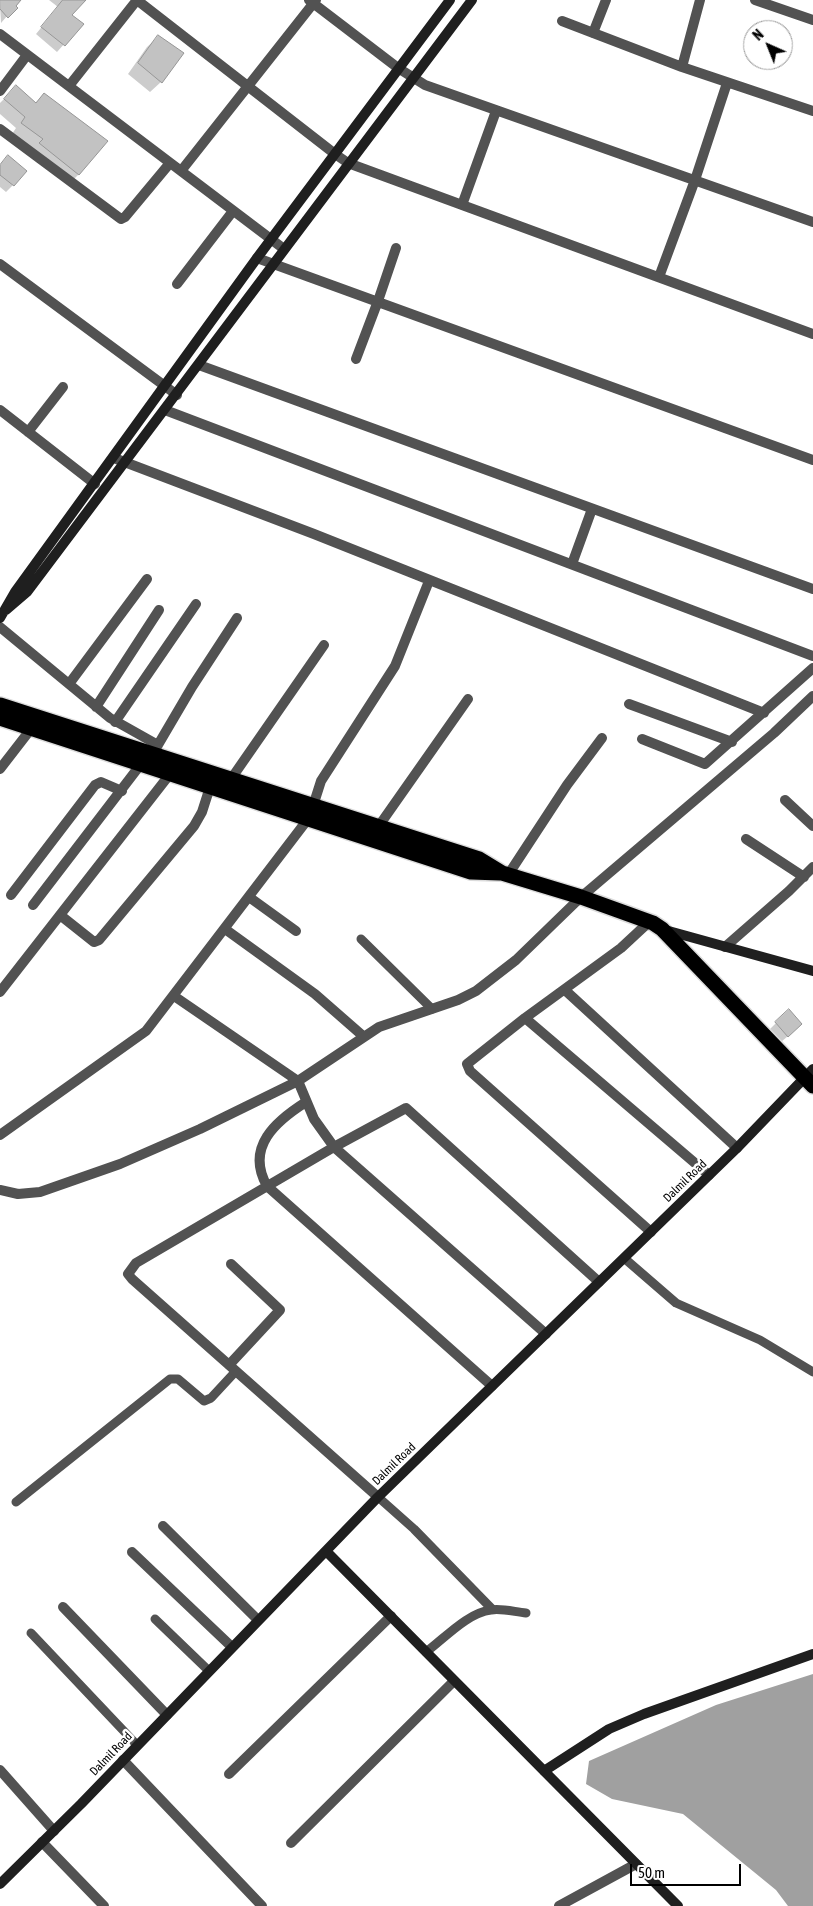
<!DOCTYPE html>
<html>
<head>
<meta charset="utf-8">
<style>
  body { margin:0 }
  #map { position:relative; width:813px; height:1906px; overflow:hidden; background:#fff; font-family:"Asap Condensed",sans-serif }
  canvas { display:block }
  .north { position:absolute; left:743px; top:20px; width:50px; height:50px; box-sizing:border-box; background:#fff; border:1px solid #999; border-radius:50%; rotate:316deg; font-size:14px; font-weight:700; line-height:20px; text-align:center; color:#000 }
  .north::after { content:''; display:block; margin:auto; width:18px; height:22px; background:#000; clip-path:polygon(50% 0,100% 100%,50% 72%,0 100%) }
  .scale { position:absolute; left:630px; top:1864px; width:111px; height:22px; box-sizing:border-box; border:2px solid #000; border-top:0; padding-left:6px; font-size:15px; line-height:18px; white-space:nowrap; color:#000; -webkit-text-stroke:4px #fff; paint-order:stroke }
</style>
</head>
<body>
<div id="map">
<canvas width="813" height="1906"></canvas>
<div class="north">N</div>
<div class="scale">50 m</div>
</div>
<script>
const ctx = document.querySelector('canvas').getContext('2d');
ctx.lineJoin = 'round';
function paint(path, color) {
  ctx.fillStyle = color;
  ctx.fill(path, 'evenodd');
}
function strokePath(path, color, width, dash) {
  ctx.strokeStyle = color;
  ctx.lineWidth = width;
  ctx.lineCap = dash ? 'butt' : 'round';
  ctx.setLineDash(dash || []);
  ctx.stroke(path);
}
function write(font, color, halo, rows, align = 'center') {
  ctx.font = font + ' "Asap Condensed",sans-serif';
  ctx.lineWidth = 5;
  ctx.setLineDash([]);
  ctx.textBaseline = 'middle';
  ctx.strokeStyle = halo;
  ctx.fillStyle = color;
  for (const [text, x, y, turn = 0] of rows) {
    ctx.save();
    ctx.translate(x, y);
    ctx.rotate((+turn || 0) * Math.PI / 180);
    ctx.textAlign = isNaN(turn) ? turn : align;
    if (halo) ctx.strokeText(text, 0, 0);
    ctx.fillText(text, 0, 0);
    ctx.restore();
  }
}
const water = new Path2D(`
  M 813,1674 L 813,1906 L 788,1906 L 776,1890 L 683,1814 L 612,1799 L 586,1784 L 589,1761 L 716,1705 Z`);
const shadow = new Path2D(`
  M 5,0 L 21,0 L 1,23 L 0,5 Z
  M 49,0 L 84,0 L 71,15 L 82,24 L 57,52 L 36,34 L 58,7 Z
  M 158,37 L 161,82 L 150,92 L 128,74 L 147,47 Z
  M 16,87 L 35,103 L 44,95 L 79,174 L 69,184 L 12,134 L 16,128 L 0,114 L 0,103 Z
  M 8,156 L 13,185 L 6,192 L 0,187 L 0,165 Z
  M 776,1023 L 794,1031 L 781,1042 L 769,1030 Z`);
const building = new Path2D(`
  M 0,0 L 21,0 L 16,6 L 18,8 L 8,18 L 0,9 Z
  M 63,0 L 86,0 L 72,15 L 84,24 L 65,46 L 41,27 Z
  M 158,35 L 184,53 L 162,83 L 138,63 Z
  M 16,85 L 36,103 L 44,93 L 108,141 L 79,175 L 39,143 L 43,139 L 21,123 L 25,117 L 4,99 Z
  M 8,155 L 27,171 L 14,186 L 0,175 L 0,165 Z
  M 789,1009 L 802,1024 L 788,1037 L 775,1022 Z`);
const lane = new Path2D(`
  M 361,939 L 432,1009
  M 624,1258 L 676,1303 L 760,1340 L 813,1372
  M 378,1497 L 414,1529 L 492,1609
  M 16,1502 L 170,1379 L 178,1379 L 204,1401 L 211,1398 L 236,1371
  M 155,1619 L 209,1671
  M 31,1633 L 137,1745
  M 426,1652 C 445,1638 467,1613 491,1610 C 501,1608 515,1612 526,1613`);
const street = new Path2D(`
  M 137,0 L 335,154 L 348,163 L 813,334
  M 309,0 L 398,68 L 425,85 L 813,222
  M 755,0 L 813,20
  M 562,21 L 682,67 L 813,111
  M 593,33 L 606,0
  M 0,34 L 284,249
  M 682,67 L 700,0
  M 69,86 L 137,0
  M 0,91 L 27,55
  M 0,129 L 121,219 L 125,217 L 170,163
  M 181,171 L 316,0
  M 462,205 L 496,111
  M 257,258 L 813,460
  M 0,264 L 177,395
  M 659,277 L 695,180 L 727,83
  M 177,284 L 233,211
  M 356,359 L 378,301 L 396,248
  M 199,365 L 813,589
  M 0,410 L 95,484
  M 165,410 L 813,656
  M 28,432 L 63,387
  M 114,458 L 314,534 L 764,713
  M 572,564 L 592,509
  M 0,627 L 110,718 L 158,745
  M 69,684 L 147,579
  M 629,704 L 732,742
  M 96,707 L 159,610
  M 115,722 L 196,604
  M 642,739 L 705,764 L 813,668
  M 155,750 L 192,687 L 237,618
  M 0,769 L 34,725
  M 231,779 L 324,645
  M 785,800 L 813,826
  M 313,806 L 321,781 L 395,666 L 429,581
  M 376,830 L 468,699
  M 746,839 L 804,877
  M 508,875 L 567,785 L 602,738
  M 11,895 L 95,785 L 101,782 L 122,791
  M 249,897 L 296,931
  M 33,905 L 141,764
  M 60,915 L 94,942 L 99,940 L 194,826 L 202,812 L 210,787
  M 649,922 L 621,948 L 525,1018 L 467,1064 L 470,1071 L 651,1232
  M 225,929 L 315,994 L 363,1036
  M 725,947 L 789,891 L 813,867
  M 566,991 L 737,1148
  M 0,992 L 170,774
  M 174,996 L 298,1081 L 314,1119 L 334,1147 L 546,1334
  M 525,1018 L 709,1175
  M 306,1102 C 276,1121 245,1147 267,1186 L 492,1386
  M 0,1135 L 146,1031 L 308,819
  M 0,1190 L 18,1194 L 40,1192 L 120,1164 L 200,1129 L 298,1081 L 379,1027 L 458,1000 L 476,991 L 516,960 L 581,897 L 774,733 L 813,696
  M 229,1365 L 280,1310 L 231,1264
  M 378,1497 L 132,1279 L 128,1274 L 136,1263 L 334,1147 L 406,1108 L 599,1282
  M 163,1526 L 258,1620
  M 132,1552 L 232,1647
  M 63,1607 L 167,1715
  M 123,1760 L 262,1906
  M 0,1770 L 54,1831
  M 229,1774 L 391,1616
  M 42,1842 L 104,1906
  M 291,1843 L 454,1681
  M 559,1906 L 636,1864`);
const secondary = new Path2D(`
  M 6,610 L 27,592 L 472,0
  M 0,618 L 15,592 L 257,258 L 450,0
  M 665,930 L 813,971
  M 326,1551 L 678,1906
  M 544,1771 L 609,1729 L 644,1714 L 813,1654
  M 0,1884 L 81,1804 L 378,1497 L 737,1148 L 813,1069`);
const highway = new Path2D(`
  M 0,705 L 479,859 L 502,873 L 581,897 L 653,923 L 662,929 L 813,1086
  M 0,718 L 471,872 L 500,873`);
const streetNames = [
  ["Dalmil Road",685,1181,-44],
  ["Dalmil Road",394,1464,-44],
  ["Dalmil Road",111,1754,-46]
];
paint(water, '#a0a0a0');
paint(shadow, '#0003');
paint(building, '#c2c2c2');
strokePath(building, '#969696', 1);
strokePath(highway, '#dbdbdb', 18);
strokePath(lane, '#525252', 9);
strokePath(street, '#525252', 10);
strokePath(secondary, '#1f1f1f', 10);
strokePath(highway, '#000', 15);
write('12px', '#000', '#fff', streetNames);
</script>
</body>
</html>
